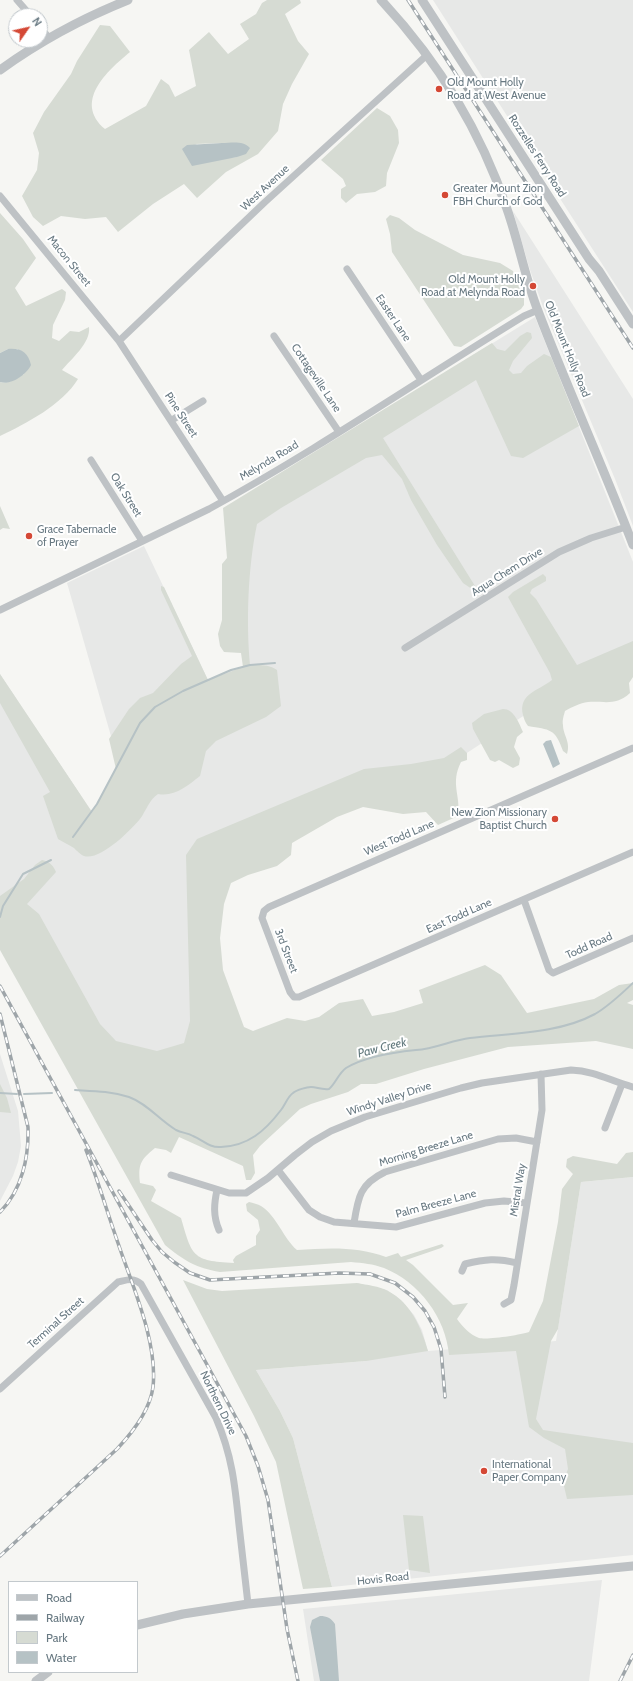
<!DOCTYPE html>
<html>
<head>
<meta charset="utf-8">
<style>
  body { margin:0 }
  #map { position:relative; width:633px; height:1681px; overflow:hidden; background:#f6f6f3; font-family:Cabin,sans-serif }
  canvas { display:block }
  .legend { position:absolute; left:8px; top:1581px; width:130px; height:92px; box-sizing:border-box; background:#fff; border:1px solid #c3c9cd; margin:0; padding:5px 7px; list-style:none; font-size:12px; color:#687982 }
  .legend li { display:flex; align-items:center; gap:8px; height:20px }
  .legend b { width:20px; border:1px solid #c3c9cd }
  .north { position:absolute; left:8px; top:8px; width:40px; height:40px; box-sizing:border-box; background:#fff; border:1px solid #c3c9cd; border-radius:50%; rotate:56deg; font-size:11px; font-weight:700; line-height:16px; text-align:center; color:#687982 }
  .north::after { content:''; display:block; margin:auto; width:14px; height:18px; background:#d44835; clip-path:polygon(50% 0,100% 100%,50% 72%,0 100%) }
</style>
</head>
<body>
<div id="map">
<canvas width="633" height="1681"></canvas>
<ul class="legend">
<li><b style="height:5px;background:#bec2c5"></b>Road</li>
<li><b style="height:5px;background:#9ea5a9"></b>Railway</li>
<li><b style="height:11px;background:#d6dbd3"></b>Park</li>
<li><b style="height:11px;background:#b6c2c5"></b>Water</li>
</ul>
<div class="north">N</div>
</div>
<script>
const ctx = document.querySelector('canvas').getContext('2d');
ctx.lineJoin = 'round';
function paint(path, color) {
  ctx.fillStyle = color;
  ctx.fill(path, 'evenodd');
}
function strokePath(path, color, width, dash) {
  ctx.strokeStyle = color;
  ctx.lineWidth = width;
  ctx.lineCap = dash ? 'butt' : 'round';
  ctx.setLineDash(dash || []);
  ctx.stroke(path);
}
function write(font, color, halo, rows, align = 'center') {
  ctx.font = font + ' Cabin,sans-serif';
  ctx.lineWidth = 4;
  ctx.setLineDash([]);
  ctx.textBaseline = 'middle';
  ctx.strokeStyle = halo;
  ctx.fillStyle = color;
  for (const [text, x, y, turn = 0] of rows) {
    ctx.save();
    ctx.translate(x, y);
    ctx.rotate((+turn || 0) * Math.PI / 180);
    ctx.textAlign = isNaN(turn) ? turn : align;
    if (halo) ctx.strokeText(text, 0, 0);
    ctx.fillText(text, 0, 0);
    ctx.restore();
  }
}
const built = new Path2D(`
  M 433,0 L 633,0 L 633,312 L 541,169 Z
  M 513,211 L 633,399 L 633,526 L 615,479 L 543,307 L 529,267 Z
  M 535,317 L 633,562 L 633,666 L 560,692 L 395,800 L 370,779 L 205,859 L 219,1077 L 144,1081 L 0,924 L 0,674 L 92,812 L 119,764 L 67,583 L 144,546 L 208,680 L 231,670 L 245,667 L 227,507 Z
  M 0,1054 L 18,1111 L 21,1146 L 18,1162 L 13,1176 L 0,1201 Z
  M 633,1177 L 633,1555 L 332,1587 L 293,1438 L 280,1411 L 256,1370 L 366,1361 L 357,1283 L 387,1290 L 401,1300 L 414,1315 L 422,1330 L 428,1351 L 556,1341 L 581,1182 Z
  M 602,1580 L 589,1681 L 314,1681 L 303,1609 Z`);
const green = new Path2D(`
  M 267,0 L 300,0 L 301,3 L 285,14 L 298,41 L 309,54 L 292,84 L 283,104 L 278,131 L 258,154 L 226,172 L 197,198 L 184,184 L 153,204 L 118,232 L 106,217 L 85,219 L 61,216 L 43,226 L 33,217 L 22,196 L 37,170 L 39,153 L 33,133 L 44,112 L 71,74 L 77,61 L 100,25 L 110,26 L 130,52 C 107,71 73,102 105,129 L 146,106 L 161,79 L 169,85 L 175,97 L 196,86 L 189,50 L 209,32 L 228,54 L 249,39 L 240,24 L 256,14 L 262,3 ZM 222,143 L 241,143 L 237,157 L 226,158 L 195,144 Z
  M 377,108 L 390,116 L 398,130 L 399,143 L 387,173 L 386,186 L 375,192 L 357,194 L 346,203 L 341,198 L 341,189 L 346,186 L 343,179 L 321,160 Z
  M 0,213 L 23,239 L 36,258 L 15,288 L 26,306 L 62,289 L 66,292 L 65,300 L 53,325 L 52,338 L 59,341 L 70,331 L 79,332 L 89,327 C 91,343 71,359 62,370 L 78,379 C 62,405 27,423 0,436 L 0,382 C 8,385 17,378 24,374 L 18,349 L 8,349 L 0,353 Z
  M 390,215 L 399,218 L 415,230 L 463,255 L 500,263 L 513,271 L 524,298 L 524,305 L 521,309 L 461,347 L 454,346 L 392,252 L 390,234 L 386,219 Z
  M 527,332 L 531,333 L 532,338 L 513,361 L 509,370 L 513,374 L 521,373 L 527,366 L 544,354 L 551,357 L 579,426 L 523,458 L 511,456 L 476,380 L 383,438 L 475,586 L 472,589 L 463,583 L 437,545 L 411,500 L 402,479 L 382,455 L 366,458 L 281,508 L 257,524 C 248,567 246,621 250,665 C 260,665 268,664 277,670 L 281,706 L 266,717 L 216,741 L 206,751 L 200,776 C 187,786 175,797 158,794 C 149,800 146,811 140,819 C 130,831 100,861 84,856 C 81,855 77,851 74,848 C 69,845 63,842 58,839 L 43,796 L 50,792 L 0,703 L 0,674 L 92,812 L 116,769 L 109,739 L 129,709 L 140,698 L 153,693 L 181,664 L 192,656 L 161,590 L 161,586 L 164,587 L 208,680 L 243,667 L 241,653 L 224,652 L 220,646 L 218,634 L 222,620 L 222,564 L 227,558 L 223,508 L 492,343 L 497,349 L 505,351 L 520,336 Z
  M 0,506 L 10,529 L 3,528 L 0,530 Z
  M 543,574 L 546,577 L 546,581 L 532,589 L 530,593 L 536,599 L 577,665 L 633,641 L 633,677 L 629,683 L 630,693 C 616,706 606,701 588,702 C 580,703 572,707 565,711 C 564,715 562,720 563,725 C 563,735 571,742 567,754 L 563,751 C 555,728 550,730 528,726 C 525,722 524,719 523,715 C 518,694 538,691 552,680 L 550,673 L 508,597 L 513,592 Z
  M 503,709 C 514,709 519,723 523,732 L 517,737 L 514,747 L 520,758 L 519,765 L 513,768 L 499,760 L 495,762 L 490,760 L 473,729 L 472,723 L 484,714 Z
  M 461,747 L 467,753 L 467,760 L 461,762 C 450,784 461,795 458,816 L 438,825 L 426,812 L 403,814 L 363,807 L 337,817 L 292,843 L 291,855 L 277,866 L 248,875 L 231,883 L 224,904 L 220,938 L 223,970 L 244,1027 L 253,1031 L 287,1018 L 305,1021 L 319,1017 L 339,1003 L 363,999 L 372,1016 L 394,1012 L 423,1003 L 419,990 L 485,965 L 501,975 L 527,1013 L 594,999 L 619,985 L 633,983 L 633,1000 L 627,1003 L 633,1005 L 633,1049 L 596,1041 L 508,1047 L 424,1069 L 376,1084 L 361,1084 L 348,1092 L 311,1104 L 300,1109 L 260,1146 L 253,1155 L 255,1173 L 251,1180 L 246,1180 L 243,1166 L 179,1137 L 171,1153 L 166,1150 L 155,1148 C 140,1160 138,1165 140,1183 L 153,1186 L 156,1190 L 151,1201 L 181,1218 C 192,1256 192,1261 234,1263 L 233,1260 L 236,1256 L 256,1245 L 256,1236 L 260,1230 L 258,1220 L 247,1211 L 246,1204 L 249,1202 C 253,1203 258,1204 261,1206 C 277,1216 283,1238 297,1250 C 327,1248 357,1246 386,1257 L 398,1253 L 401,1257 L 442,1244 L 444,1246 L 441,1248 L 406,1260 L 413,1265 L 453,1305 L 468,1303 L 457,1319 C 462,1326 470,1335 479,1338 C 488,1340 520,1335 529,1332 L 543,1301 L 558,1222 L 562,1189 L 573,1174 L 566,1167 L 567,1159 L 573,1156 L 617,1164 L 626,1153 L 633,1152 L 633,1177 L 581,1182 L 558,1329 L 551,1341 L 536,1419 L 543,1430 L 633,1443 L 633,1495 L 567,1499 L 563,1482 L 568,1469 L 565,1449 L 544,1438 L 529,1427 L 516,1351 L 449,1355 C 446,1318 419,1282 384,1268 C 373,1264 363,1263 351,1262 L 220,1272 C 196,1268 183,1260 165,1245 L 0,950 L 0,896 L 24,879 L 35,865 L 42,860 C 50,862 53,865 56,872 L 27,904 L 39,914 L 100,1024 L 116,1041 L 157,1051 L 184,1043 L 190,1021 L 186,855 L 197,839 L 364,769 L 411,764 L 444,758 Z
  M 0,1084 L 7,1098 L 11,1113 L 0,1112 Z
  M 183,1280 L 207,1289 L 222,1291 L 357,1283 C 367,1285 379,1286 388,1291 C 411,1303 421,1327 428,1351 L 366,1361 L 256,1370 L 280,1411 L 293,1438 L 332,1587 L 303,1589 L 276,1462 L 254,1416 Z
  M 403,1515 L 423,1516 L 430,1573 L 409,1570 Z`);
const water = new Path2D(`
  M 222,143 C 231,143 243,140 250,148 L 246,154 L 237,157 L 192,166 L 182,149 L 187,145 Z
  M 8,349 C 21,348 28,352 31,365 C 27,374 11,386 0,382 L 0,353 Z
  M 551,740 L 560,764 L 553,768 L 543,744 L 546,741 Z
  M 320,1616 C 327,1616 331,1618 335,1624 L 339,1681 L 320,1681 L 310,1627 L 312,1620 Z`);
const stream = new Path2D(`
  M 73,837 L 97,804 L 140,723 L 155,707 L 183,691 L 231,670 L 250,665 L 275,663
  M 0,917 L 3,906 L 23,874 L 51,860
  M 75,1090 C 93,1091 110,1091 129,1097 C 148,1104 159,1120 176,1130 C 182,1133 188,1133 193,1136 C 203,1140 209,1148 221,1147 C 248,1146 265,1131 281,1110 C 285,1105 288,1096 293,1093 C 296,1090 307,1087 311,1087 C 317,1087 321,1090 329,1089 C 336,1083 338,1074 346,1068 C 364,1057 396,1052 416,1050 C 435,1049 452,1040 470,1038 C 511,1033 558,1034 595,1014 C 609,1006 621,994 633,983
  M 0,1093 L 17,1094
  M 24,1094 L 52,1093`);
const minor = new Path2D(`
  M 17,0 L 31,16
  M 40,27 L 49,38
  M 0,196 L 119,341 L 223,501
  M 347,269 L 421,380
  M 274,336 L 339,432
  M 119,341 L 265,202 L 427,55
  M 172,420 L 203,401
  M 91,460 L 142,541
  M 0,610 L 209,509 C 317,450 419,380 524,316 L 538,310
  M 405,648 L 559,552 L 591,538 L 626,527
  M 633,748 L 269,907 L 264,911 L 262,918 L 290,992 L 294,997 L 299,997 L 633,852
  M 524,900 L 549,970 L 553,973 L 633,938
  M 605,1128 L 622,1084
  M 278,1170 L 309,1210 L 320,1217 L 334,1222 L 396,1227 L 485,1203 L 504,1201 L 527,1203
  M 171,1175 L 229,1193 L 246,1193 L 268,1178 L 295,1155 L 312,1142 L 331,1131 L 365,1117 L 461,1088 L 482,1083 L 571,1070 C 596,1071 610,1081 633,1087
  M 217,1190 C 214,1204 213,1216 219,1230
  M 354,1223 C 358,1197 360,1184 385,1172 L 498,1139 L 516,1138 L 537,1142
  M 462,1271 L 465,1264 C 485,1259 497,1258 517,1263
  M 504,1304 L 511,1300 L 514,1285 L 542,1110 L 541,1074
  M 0,1389 L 118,1282 C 127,1280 133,1277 141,1284 L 216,1418 C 232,1455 235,1485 239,1525 C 242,1551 245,1578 248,1604`);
const tertiary = new Path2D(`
  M 381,0 C 438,61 480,129 507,209 C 519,243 525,278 538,311 C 568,390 603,466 633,545
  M 422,0 L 589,259 L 599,271 L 633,324
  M 0,70 C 40,41 83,18 128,0
  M 137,1625 L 183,1614 L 248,1604 L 633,1566
  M 36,1681 L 48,1672`);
const rail = new Path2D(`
  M 408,0 L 633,348
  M 0,986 L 246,1436 L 258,1466 L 268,1500 L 287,1629 L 298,1681
  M 0,1014 L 28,1127 C 29,1157 22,1190 0,1212
  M 119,1191 L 152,1240 L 162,1252 L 174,1262 L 190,1273 L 210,1280 L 339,1273 L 370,1274 L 395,1283 L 413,1297 L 425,1311 L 434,1327 L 441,1349 L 445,1397
  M 0,1556 L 117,1449 C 133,1432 150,1410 153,1387 C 158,1342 132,1285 118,1243 C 107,1212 98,1180 86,1150
  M 620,1681 L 633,1655`);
const markers = [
  [439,89,4,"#d44835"],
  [445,195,4,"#d44835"],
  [533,286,4,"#d44835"],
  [29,536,4,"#d44835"],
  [555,819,4,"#d44835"],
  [484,1471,4,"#d44835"]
];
const poiNames = [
  ["Old Mount Holly",447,83],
  ["Road at West Avenue",447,96],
  ["Greater Mount Zion",453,189],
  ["FBH Church of God",453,202],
  ["Old Mount Holly",525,280,"right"],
  ["Road at Melynda Road",525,293,"right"],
  ["Grace Tabernacle",37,530],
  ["of Prayer",37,543],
  ["New Zion Missionary",547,813,"right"],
  ["Baptist Church",547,826,"right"],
  ["International",492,1465],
  ["Paper Company",492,1478]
];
const streetNames = [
  ["Rozzelles Ferry Road",537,156,57],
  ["West Avenue",265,188,-43],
  ["Macon Street",69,261,51],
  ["Easter Lane",393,318,56],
  ["Old Mount Holly Road",567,349,68],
  ["Cottageville Lane",316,378,56],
  ["Pine Street",181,415,57],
  ["Melynda Road",269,461,-31],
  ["Oak Street",126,495,58],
  ["Aqua Chem Drive",507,572,-32],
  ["West Todd Lane",399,838,-23],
  ["East Todd Lane",459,916,-24],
  ["Todd Road",589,946,-24],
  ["3rd Street",286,951,69],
  ["Windy Valley Drive",389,1099,-18],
  ["Morning Breeze Lane",426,1149,-17],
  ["Mistral Way",518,1190,-81],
  ["Palm Breeze Lane",436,1204,-15],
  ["Terminal Street",56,1323,-42],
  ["Northern Drive",218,1403,64],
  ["Hovis Road",383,1579,-6]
];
const waterNames = [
  ["Paw Creek",382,1048,-14]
];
paint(built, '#e7e8e7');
paint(green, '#d6dbd3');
paint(water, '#b6c2c5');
strokePath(stream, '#b6c2c5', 2);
strokePath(minor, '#bec2c5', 7);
strokePath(tertiary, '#bec2c5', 9);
strokePath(rail, '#9ea5a9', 3.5);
strokePath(rail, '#fff', 2, [6]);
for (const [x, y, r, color] of markers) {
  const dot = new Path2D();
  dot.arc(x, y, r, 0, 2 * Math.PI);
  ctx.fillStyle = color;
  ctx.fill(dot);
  strokePath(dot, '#fff', 1.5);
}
write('11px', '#687982', '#fff', poiNames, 'left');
write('11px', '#687982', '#fff', streetNames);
write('italic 12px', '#637a7e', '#fff', waterNames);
</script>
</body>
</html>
